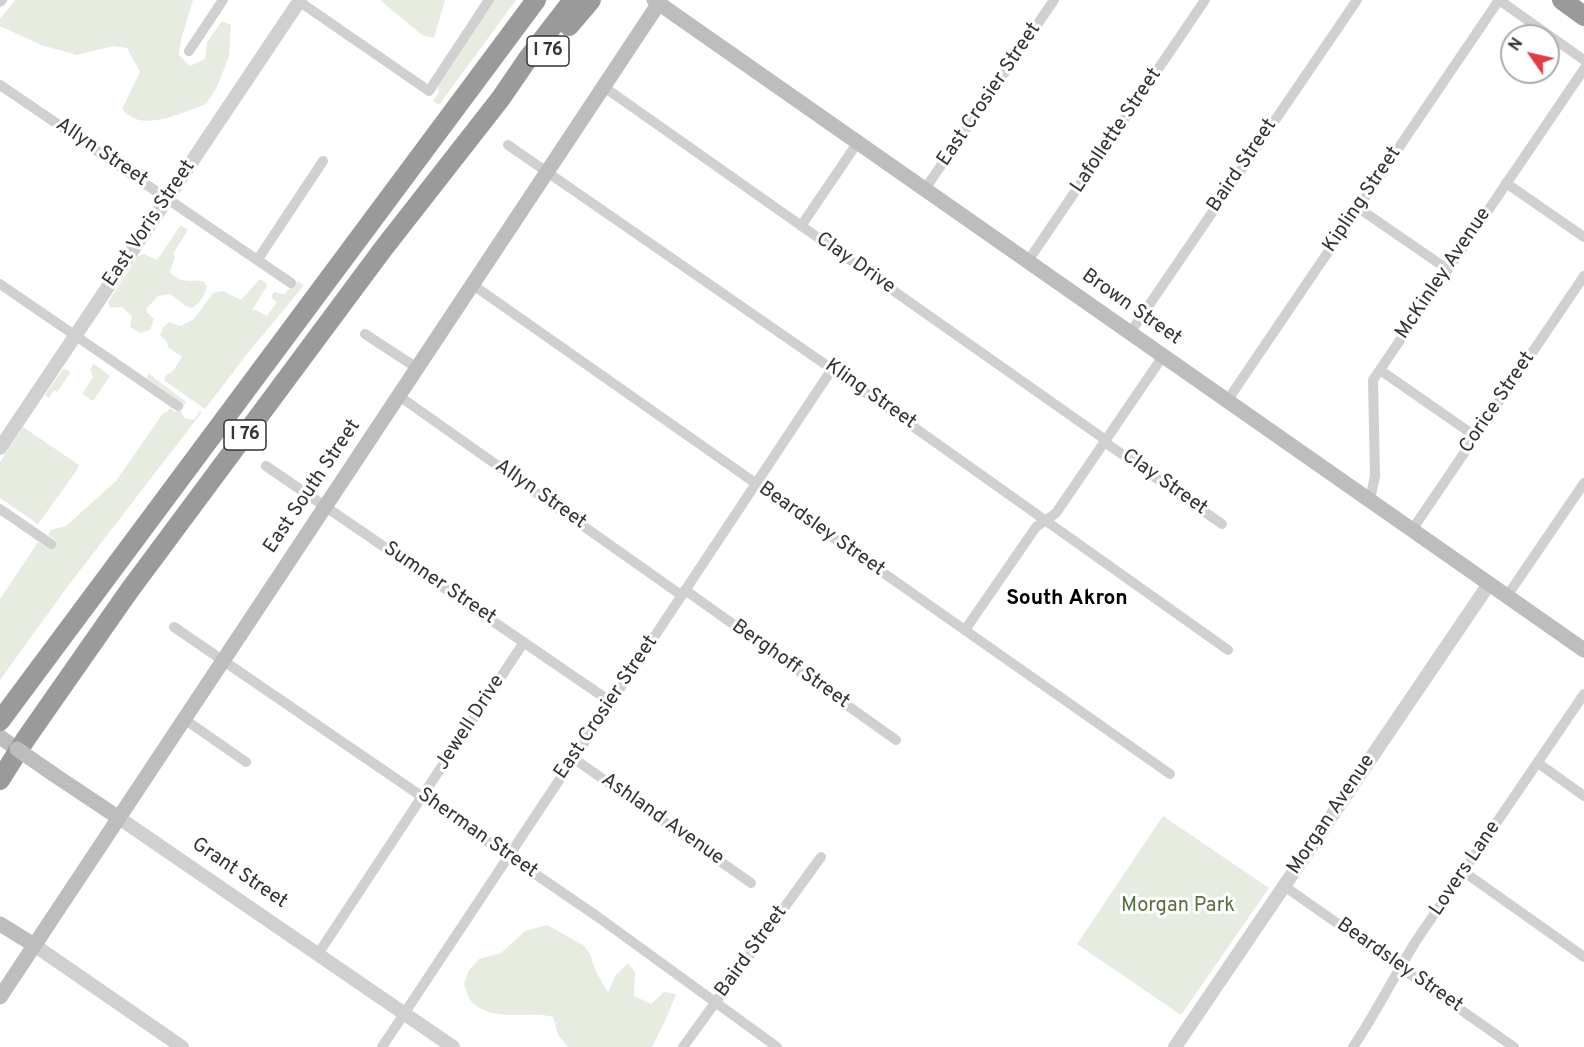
<!DOCTYPE html>
<html>
<head>
<meta charset="utf-8">
<style>
  body { margin:0 }
  #map { position:relative; width:1584px; height:1047px; overflow:hidden; background:#fff; font-family:Overpass,sans-serif }
  canvas { display:block }
  .north { position:absolute; left:1500px; top:24px; width:60px; height:60px; box-sizing:border-box; background:#fff; border:2px solid #adadad; border-radius:50%; rotate:304deg; font-size:16px; font-weight:700; line-height:24px; text-align:center; color:#333 }
  .north::after { content:''; display:block; margin:auto; width:21px; height:27px; background:#e63946; clip-path:polygon(50% 0,100% 100%,50% 72%,0 100%) }
</style>
</head>
<body>
<div id="map">
<canvas width="1584" height="1047"></canvas>
<div class="north">N</div>
</div>
<script>
const ctx = document.querySelector('canvas').getContext('2d');
ctx.lineJoin = 'round';
function paint(path, color) {
  ctx.fillStyle = color;
  ctx.fill(path, 'evenodd');
}
function strokePath(path, color, width, dash) {
  ctx.strokeStyle = color;
  ctx.lineWidth = width;
  ctx.lineCap = dash ? 'butt' : 'round';
  ctx.setLineDash(dash || []);
  ctx.stroke(path);
}
function write(font, color, halo, rows, align = 'center') {
  ctx.font = font + ' Overpass,sans-serif';
  ctx.lineWidth = 6;
  ctx.setLineDash([]);
  ctx.textBaseline = 'middle';
  ctx.strokeStyle = halo;
  ctx.fillStyle = color;
  for (const [text, x, y, turn = 0] of rows) {
    ctx.save();
    ctx.translate(x, y);
    ctx.rotate((+turn || 0) * Math.PI / 180);
    ctx.textAlign = isNaN(turn) ? turn : align;
    if (halo) ctx.strokeText(text, 0, 0);
    ctx.fillText(text, 0, 0);
    ctx.restore();
  }
}
const green = new Path2D(`
  M 15,0 L 193,0 L 181,40 L 179,55 L 190,66 L 205,59 L 207,42 L 222,21 L 231,25 L 229,56 L 217,87 L 206,104 C 180,113 142,134 122,109 L 140,72 L 127,48 L 113,46 L 77,55 L 41,45 L 0,26 L 0,19 Z
  M 380,0 L 445,0 L 434,38 L 422,35 Z
  M 495,0 L 516,0 L 439,105 L 433,101 L 439,92 L 438,87 Z
  M 180,226 L 182,226 L 188,230 L 173,254 L 175,256 L 170,272 C 180,284 190,280 203,281 L 207,286 C 205,294 200,304 192,308 L 186,306 L 170,294 L 158,296 L 146,309 L 147,312 L 154,319 L 150,330 L 140,333 L 130,327 L 132,316 L 122,307 L 110,308 L 108,302 L 138,256 L 144,254 L 157,260 Z
  M 260,279 L 266,283 L 267,286 L 252,310 L 256,310 L 267,316 L 277,302 L 271,297 L 274,292 L 284,294 L 298,281 L 304,285 L 244,358 L 205,409 L 164,380 L 166,375 L 173,371 L 182,357 L 168,347 L 167,342 L 160,335 L 163,328 L 169,322 L 180,326 L 194,319 L 213,293 L 223,291 L 241,300 Z
  M 94,364 L 110,376 L 93,401 L 82,394 L 93,377 L 90,369 Z
  M 63,369 L 68,370 L 70,373 L 57,392 L 54,390 L 49,398 L 45,395 Z
  M 148,373 L 186,402 L 181,410 L 184,418 L 194,420 L 200,411 L 202,412 L 68,586 L 0,680 L 0,599 L 38,542 L 49,549 L 55,540 L 48,535 L 51,530 L 66,526 L 116,481 L 164,412 L 166,413 L 170,408 L 176,412 L 183,403 L 147,378 Z
  M 23,427 L 79,465 L 77,470 L 38,524 L 0,498 L 0,462 Z
  M 1163,816 L 1269,888 L 1181,1015 L 1077,944 Z
  M 547,925 L 583,945 L 590,954 L 597,974 L 608,992 L 615,976 L 628,963 L 635,972 L 634,996 L 651,1004 L 664,992 L 676,994 L 666,1019 L 652,1047 L 568,1047 L 558,1035 L 553,1017 C 528,1010 493,1024 471,1001 C 468,998 466,989 464,984 L 469,970 L 479,959 L 501,953 L 525,931 Z`);
const minor = new Path2D(`
  M 297,0 L 429,91 L 489,0
  M 1499,0 L 1584,60
  M 0,2 L 2,0
  M 189,51 L 223,0
  M 0,85 L 291,283
  M 604,87 L 1107,441
  M 508,145 L 832,369 L 1228,650
  M 1506,183 L 1584,237
  M 925,189 L 1054,0
  M 1357,207 L 1447,269
  M 801,226 L 858,142
  M 258,259 L 323,161
  M 1028,261 L 1205,0
  M 0,284 L 178,406
  M 473,285 L 1170,774
  M 1130,333 L 1357,0
  M 365,334 L 417,368
  M 1380,370 L 1475,436
  M 399,396 L 681,595
  M 1227,401 L 1499,0
  M 1106,443 L 1222,524
  M 266,466 L 611,702
  M 1370,500 L 1375,476 L 1373,380 L 1584,69
  M 0,509 L 51,544
  M 1412,530 L 1584,276
  M 685,590 L 896,740
  M 1507,596 L 1584,483
  M 174,627 L 598,917 L 777,1047
  M 965,630 L 1036,527 L 1056,513 L 1163,356
  M 184,719 L 246,762
  M 573,758 L 751,883
  M 1538,763 L 1584,796
  M 1464,872 L 1584,957
  M 1284,886 L 1514,1047
  M 318,954 L 524,642
  M 382,1047 L 832,369
  M 683,1047 L 821,857
  M 1353,1047 C 1376,1013 1394,976 1416,941 L 1584,694`);
const tertiary = new Path2D(`
  M 0,448 L 300,0
  M 119,818 L 453,1047
  M 34,945 L 182,1047
  M 1175,1047 L 1489,584`);
const secondary = new Path2D(`
  M 654,0 L 1584,650
  M 0,737 L 17,749
  M 53,774 L 119,818
  M 0,924 L 34,945
  M 0,997 L 659,3`);
const motorway = new Path2D(`
  M 1562,0 L 1584,16
  M 569,26 L 591,0
  M 0,721 L 536,0
  M 0,780 L 25,740 L 129,591 L 383,249 L 501,98 L 529,57 L 573,0`);
const secondaryBridge = new Path2D(`
  M 17,749 L 53,774`);
const shields = [
  [548,51,42],
  [245,435,42]
];
const shieldNames = [
  ["I 76",548,51],
  ["I 76",245,435]
];
const streetNames = [
  ["East Crosier Street",990,95,-56],
  ["Lafollette Street",1117,131,-56],
  ["Allyn Street",101,153,34],
  ["Baird Street",1243,166,-56],
  ["Kipling Street",1363,200,-56],
  ["East Voris Street",150,224,-56],
  ["Clay Drive",855,264,35],
  ["McKinley Avenue",1444,274,-56],
  ["Brown Street",1131,308,35],
  ["Kling Street",870,395,35],
  ["Corice Street",1498,403,-56],
  ["Clay Street",1164,483,35],
  ["East South Street",313,487,-56],
  ["Allyn Street",540,495,35],
  ["Beardsley Street",821,530,35],
  ["Sumner Street",439,584,34],
  ["Berghoff Street",790,665,35],
  ["East Crosier Street",607,708,-56],
  ["Jewell Drive",471,723,-57],
  ["Morgan Avenue",1332,815,-56],
  ["Ashland Avenue",662,820,35],
  ["Sherman Street",477,834,35],
  ["Lovers Lane",1466,869,-56],
  ["Grant Street",239,874,34],
  ["Baird Street",752,952,-54],
  ["Beardsley Street",1399,966,35]
];
const parkNames = [
  ["Morgan Park",1178,907]
];
const neighbourhoodNames = [
  ["South Akron",1067,600]
];
paint(green, '#e6ecdf');
strokePath(minor, '#d0d0d0', 10);
strokePath(tertiary, '#d0d0d0', 14);
strokePath(secondary, '#bdbdbd', 15);
strokePath(motorway, '#9a9a9a', 20);
strokePath(secondaryBridge, '#bdbdbd', 15);
for (const [x, y, w] of shields) {
  const box = new Path2D();
  box.roundRect(x - w / 2, y - 15, w, 30, 4.5);
  ctx.fillStyle = '#fff';
  ctx.fill(box);
  strokePath(box, '#333', 1.5);
}
write('bold 18px', '#333', null, shieldNames);
write('20px', '#333', '#fff', streetNames);
write('20px', '#56703f', '#fff', parkNames);
write('bold 21px', '#000', '#fff', neighbourhoodNames);
</script>
</body>
</html>
